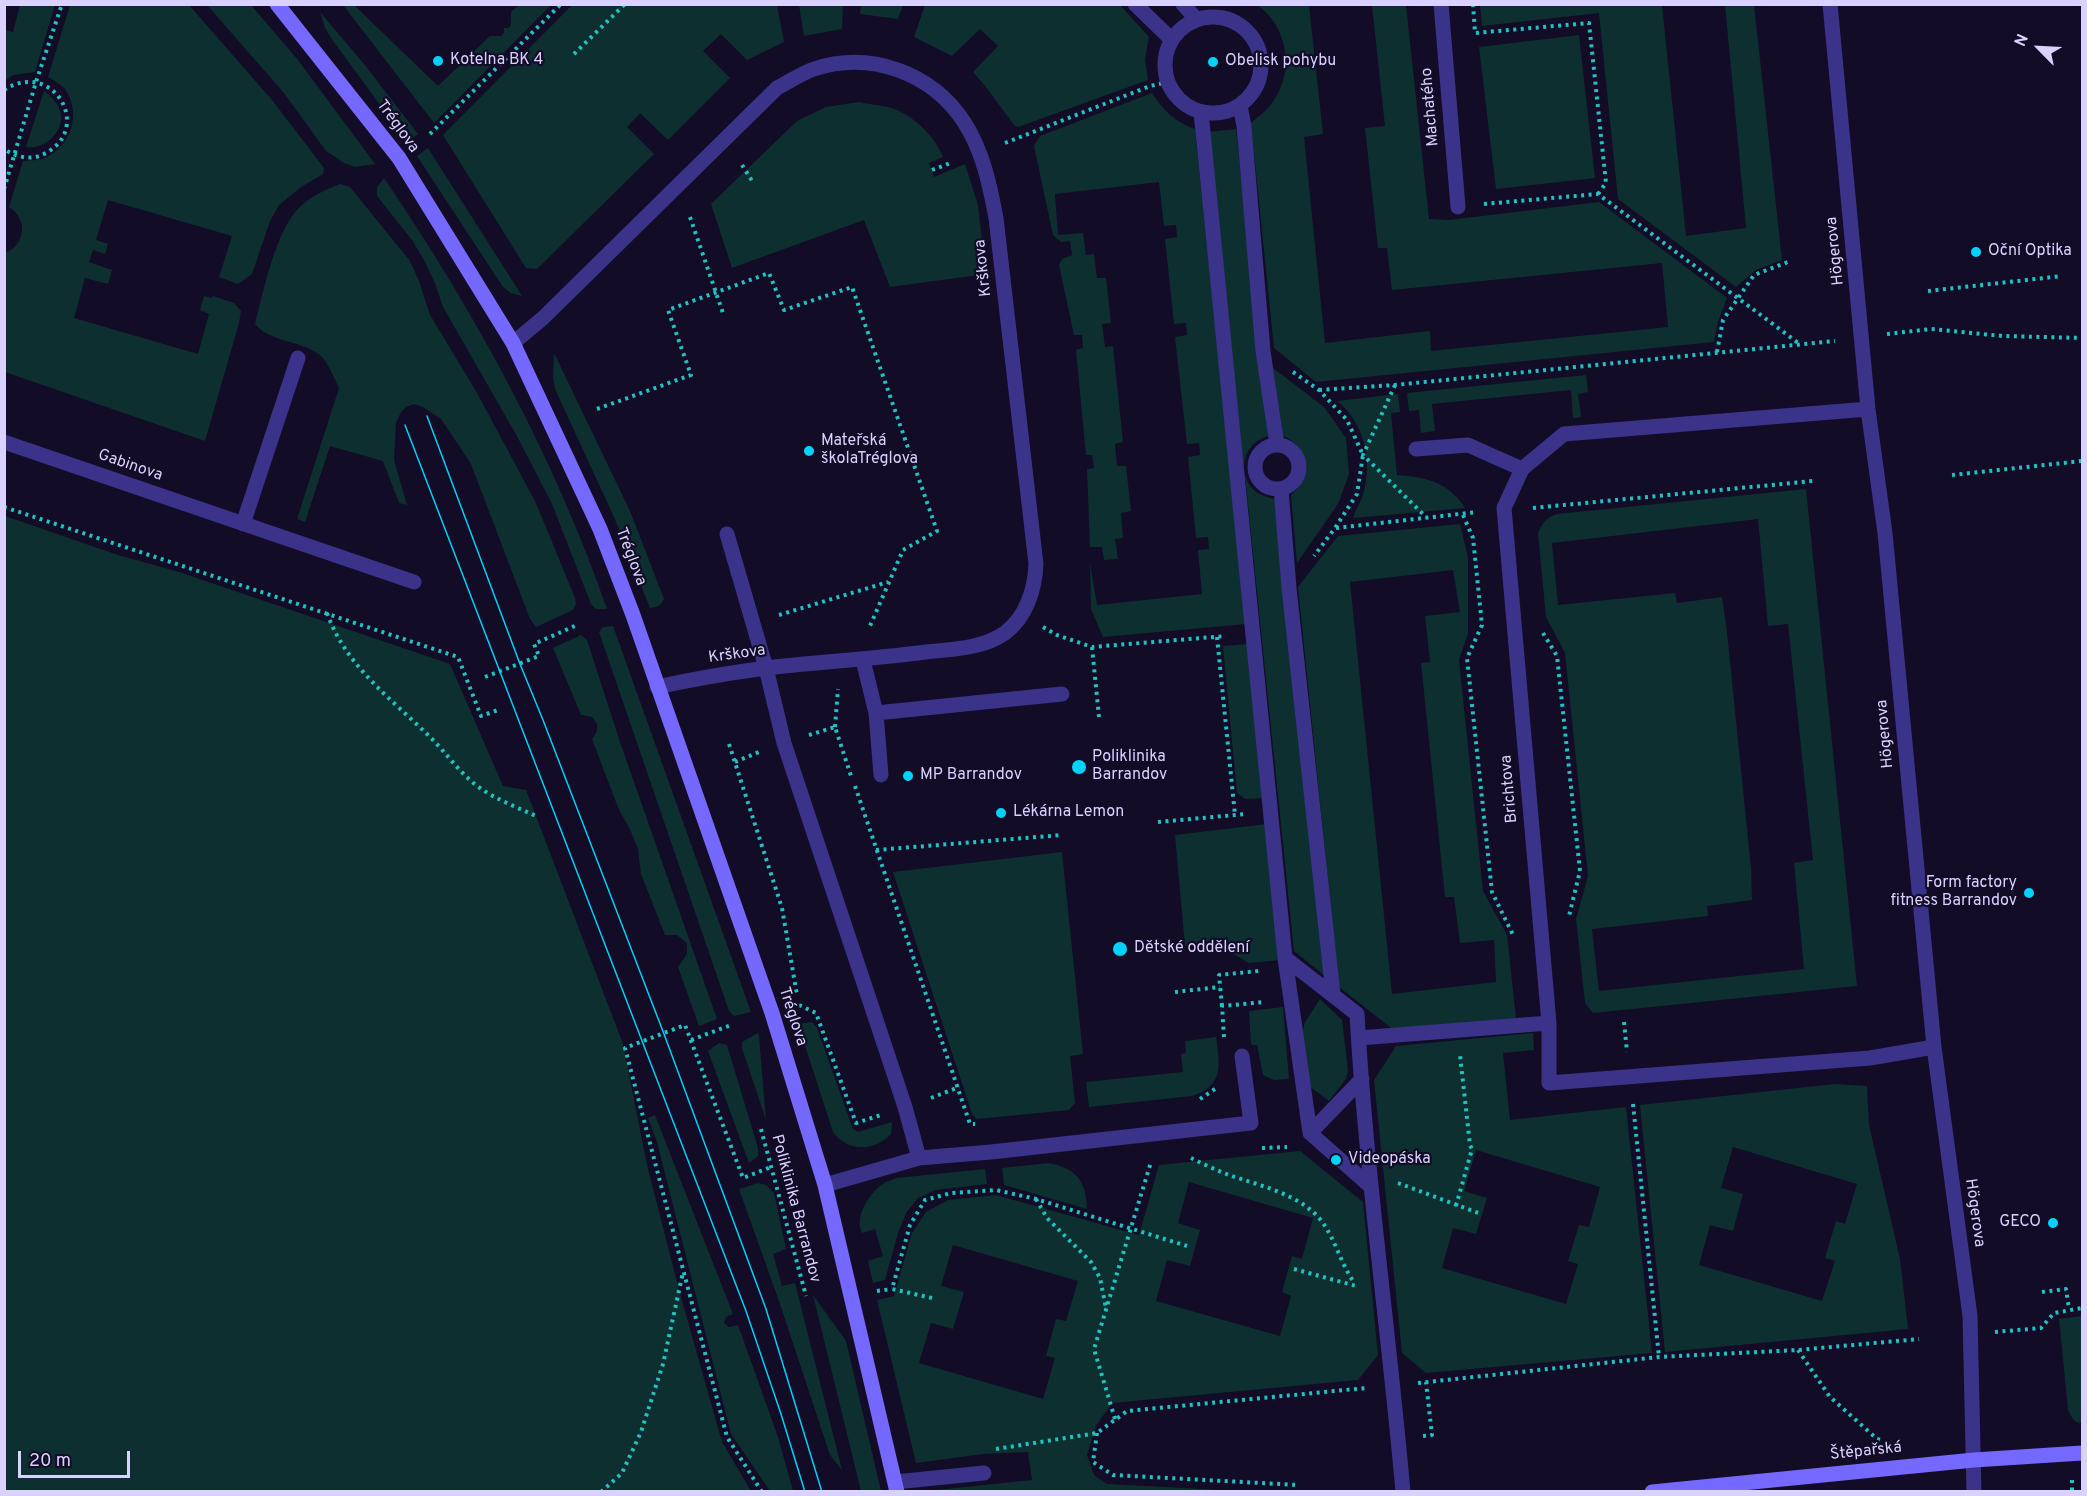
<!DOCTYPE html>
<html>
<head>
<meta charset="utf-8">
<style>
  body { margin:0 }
  #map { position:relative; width:2087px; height:1496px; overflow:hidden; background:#120c26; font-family:Overpass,sans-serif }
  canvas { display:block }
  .frame { position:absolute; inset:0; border:6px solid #d9d1ff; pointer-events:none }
  .north { position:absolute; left:2009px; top:18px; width:60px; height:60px; -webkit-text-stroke:4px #120c26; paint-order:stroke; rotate:294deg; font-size:16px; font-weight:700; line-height:24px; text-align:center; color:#d9d1ff }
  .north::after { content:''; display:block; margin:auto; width:21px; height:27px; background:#d9d1ff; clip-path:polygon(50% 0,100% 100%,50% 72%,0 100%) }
  .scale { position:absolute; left:18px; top:1451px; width:112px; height:27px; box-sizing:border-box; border:3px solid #d9d1ff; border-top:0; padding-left:8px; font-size:18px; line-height:21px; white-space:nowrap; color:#d9d1ff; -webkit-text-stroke:4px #120c26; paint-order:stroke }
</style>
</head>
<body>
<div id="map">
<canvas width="2087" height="1496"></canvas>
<div class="frame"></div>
<div class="north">N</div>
<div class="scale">20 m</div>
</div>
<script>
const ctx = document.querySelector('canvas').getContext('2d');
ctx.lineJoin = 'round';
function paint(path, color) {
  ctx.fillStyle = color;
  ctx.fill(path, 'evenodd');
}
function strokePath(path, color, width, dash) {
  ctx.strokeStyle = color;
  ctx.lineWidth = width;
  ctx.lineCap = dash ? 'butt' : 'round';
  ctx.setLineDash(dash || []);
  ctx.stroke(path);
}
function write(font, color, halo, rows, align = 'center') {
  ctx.font = font + ' Overpass,sans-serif';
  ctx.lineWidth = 4.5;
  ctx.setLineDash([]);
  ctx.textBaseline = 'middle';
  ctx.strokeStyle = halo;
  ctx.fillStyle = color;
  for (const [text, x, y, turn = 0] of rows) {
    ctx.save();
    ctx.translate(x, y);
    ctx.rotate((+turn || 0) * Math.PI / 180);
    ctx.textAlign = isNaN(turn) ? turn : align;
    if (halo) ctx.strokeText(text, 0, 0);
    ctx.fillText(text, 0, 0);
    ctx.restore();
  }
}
const green = new Path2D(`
  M 573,4 L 777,5 L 784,42 L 747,60 L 721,34 L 703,51 L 730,78 L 668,140 L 640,113 L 627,127 L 654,154 L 537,269 L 526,268 L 443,135 Z
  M 20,5 L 55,5 L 35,72 L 13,75 L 5,81 L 5,30 L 13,32 Z
  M 70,5 L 189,5 L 272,100 L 324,168 L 323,174 L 301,187 L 279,205 L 270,221 L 252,274 L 238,284 L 219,277 L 232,236 L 108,200 L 96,240 L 108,244 L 105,254 L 93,250 L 89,262 L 112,270 L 108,284 L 85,278 L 74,318 L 198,354 L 209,314 L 200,310 L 204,296 L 212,298 L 213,296 L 234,303 L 241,311 L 239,323 L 205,441 L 5,372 L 5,253 C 26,245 28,219 9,207 L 23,161 C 31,160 40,161 47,157 C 72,144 82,112 64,88 C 60,84 53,80 48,77 Z
  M 207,5 L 251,5 L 298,60 L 375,164 L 355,167 L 344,163 L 326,151 L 284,93 Z
  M 343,5 L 354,5 L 438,86 L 490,36 L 501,36 L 504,33 L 504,28 L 508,28 L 511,26 L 511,12 L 519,5 L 551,5 L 434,123 Z
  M 799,5 L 843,5 L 842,29 L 804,36 Z
  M 861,5 L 861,4 L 903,5 L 898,19 L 860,14 Z
  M 925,5 L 1120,5 L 1149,37 L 1145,59 L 1148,80 L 1018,127 L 1014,125 L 986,87 L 973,72 L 998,46 L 980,29 L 952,56 L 914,37 Z
  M 1257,5 L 1309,5 L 1323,134 L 1304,137 L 1325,343 L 1430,331 L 1431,351 L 1668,327 L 1662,263 L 1392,290 L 1387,248 L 1378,248 L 1365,128 L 1385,126 L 1372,5 L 1406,5 L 1429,219 L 1449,220 L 1599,202 L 1727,298 L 1718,322 L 1714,342 L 1316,382 L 1274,348 L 1251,123 C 1259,116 1268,110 1274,100 C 1295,70 1287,25 1257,5 Z
  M 1480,5 L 1662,5 L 1686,236 L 1746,228 L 1725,5 L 1754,5 L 1782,260 L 1756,270 L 1736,287 L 1618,199 L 1599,13 L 1482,26 Z
  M 320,12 L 364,64 L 418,134 L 407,142 L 331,38 L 325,28 Z
  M 1579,35 L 1595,178 L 1496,189 L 1479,47 Z
  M 44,91 C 52,97 59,104 61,114 C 64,133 43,150 26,147 Z
  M 1152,93 C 1163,110 1175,122 1195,129 L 1246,624 L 1103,637 L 1091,609 L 1090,563 L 1097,605 L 1202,594 L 1198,550 L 1209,549 L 1208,537 L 1196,538 L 1188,457 L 1200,455 L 1199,443 L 1187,444 L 1175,337 L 1187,335 L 1186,323 L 1174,324 L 1165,239 L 1177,237 L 1176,225 L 1164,226 L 1159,182 L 1055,194 L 1058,235 L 1083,233 L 1086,255 L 1094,254 L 1097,278 L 1106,278 L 1111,323 L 1102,324 L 1105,347 L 1113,346 L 1123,442 L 1115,444 L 1117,466 L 1126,466 L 1131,511 L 1121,513 L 1123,538 L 1115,539 L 1118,559 L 1104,560 L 1102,547 L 1090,547 L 1087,469 L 1094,468 L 1092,455 L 1086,455 L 1076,350 L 1083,348 L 1082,335 L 1074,335 L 1059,265 L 1062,259 L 1072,255 L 1070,241 L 1061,242 L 1053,235 L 1034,146 L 1040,136 Z
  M 859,102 C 870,105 886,105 897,110 C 918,120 934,136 943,157 L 929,163 L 934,177 L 965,164 L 978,205 L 986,274 L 890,287 L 864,220 L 732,268 L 711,204 L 797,121 L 826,107 Z
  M 1236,129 L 1268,436 C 1251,441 1243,455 1244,471 L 1208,132 Z
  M 428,148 L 522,296 L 511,293 L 503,287 L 417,156 Z
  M 384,178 C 475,312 554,456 607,609 L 596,609 L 591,604 L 552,504 L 518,438 L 443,307 L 435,283 L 423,258 L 412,240 L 377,196 L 377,187 Z
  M 340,184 L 350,187 L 410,261 L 419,281 L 430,315 L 476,391 L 536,503 L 575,598 L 576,604 L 573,610 L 536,627 L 530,619 L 471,464 L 441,419 L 423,407 L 414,404 L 406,407 L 401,412 L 396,423 L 394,460 L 407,505 L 399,503 L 383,461 L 330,446 L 305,522 L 297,519 L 339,388 C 334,378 328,362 320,355 C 301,340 271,343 255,324 C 264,290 276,226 303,204 C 314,195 327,189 340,184 Z
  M 554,353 L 630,511 L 664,599 C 661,606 657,607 650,608 L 614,517 L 555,389 L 553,378 Z
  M 1273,368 L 1324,407 L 1346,438 L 1349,474 L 1338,504 L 1297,563 L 1291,495 C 1313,477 1310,447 1283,436 Z
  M 1586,375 L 1588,392 L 1578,394 L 1581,417 L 1573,418 L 1571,390 L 1432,404 L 1435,431 L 1421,433 L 1419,410 L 1409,411 L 1407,393 Z
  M 1398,394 L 1400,412 L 1391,413 L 1397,475 C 1425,477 1449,482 1465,508 L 1353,518 C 1356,509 1362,500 1364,491 C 1372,459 1364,422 1337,401 Z
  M 1245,475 C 1250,491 1260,496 1275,499 L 1324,975 L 1294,951 Z
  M 1806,489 L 1857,986 L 1593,1013 L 1585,1003 L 1576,919 L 1588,876 L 1565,653 L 1546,617 L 1538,533 C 1542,523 1546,518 1557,514 ZM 1758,519 L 1768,626 L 1788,624 L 1813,860 L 1794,863 L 1804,969 L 1599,991 L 1592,929 L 1708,916 L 1707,906 L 1752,900 L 1751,868 L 1727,632 L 1722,597 L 1677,603 L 1675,593 L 1558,605 L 1552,543 Z
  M 5,516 L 118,555 L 179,572 L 450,664 L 503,786 L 526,790 L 623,1044 L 647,1165 L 679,1290 L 722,1442 L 751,1491 L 5,1491 Z
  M 1460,524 L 1468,557 L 1468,633 L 1459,660 L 1483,891 L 1507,935 L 1516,1019 L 1395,1031 L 1339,987 L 1298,587 L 1338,536 ZM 1453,570 L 1460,612 L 1425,616 L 1430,662 L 1421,663 L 1445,897 L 1454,897 L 1460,943 L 1494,940 L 1496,982 L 1392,994 L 1350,582 Z
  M 613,626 L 751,1012 L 734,1016 L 729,1011 L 599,632 L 603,627 Z
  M 581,635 L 587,640 L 620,742 L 717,1019 L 699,1026 L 678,967 L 687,954 L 687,943 L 677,935 L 665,935 L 641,874 L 638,849 L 629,827 L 619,810 L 592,739 C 599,731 599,724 592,717 L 581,715 L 553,648 Z
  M 1248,644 L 1265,798 L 1245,799 L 1237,793 L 1223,646 Z
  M 1267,824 L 1281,960 L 1249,963 L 1218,945 L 1185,946 L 1175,835 Z
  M 1062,852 L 1083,1054 L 1070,1056 L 1075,1103 L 1069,1110 L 977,1119 L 972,1114 L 893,872 Z
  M 1320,999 L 1342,1020 L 1348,1070 L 1346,1079 L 1329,1101 L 1309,1086 L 1302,1034 L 1305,1022 Z
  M 1283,1007 L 1289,1079 L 1274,1080 L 1263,1075 L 1257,1045 L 1251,1045 L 1249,1011 Z
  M 812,1022 L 817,1028 L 853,1129 L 858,1132 L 892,1122 L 891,1134 C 874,1152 847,1152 833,1132 L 798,1024 Z
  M 758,1033 L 759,1036 L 766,1120 L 742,1048 L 742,1042 Z
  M 1533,1033 L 1534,1050 L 1503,1053 L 1510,1120 L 1626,1107 L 1652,1353 L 1426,1373 L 1402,1353 L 1374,1080 L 1396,1046 ZM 1476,1150 L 1600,1187 L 1589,1227 L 1579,1225 L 1568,1261 L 1578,1264 L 1566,1304 L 1442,1268 L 1453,1228 L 1476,1234 L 1487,1198 L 1464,1191 Z
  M 1216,1037 C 1220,1065 1224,1086 1192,1096 L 1089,1107 L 1086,1082 L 1183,1072 L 1181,1054 L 1186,1053 L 1185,1041 Z
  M 719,1043 L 727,1045 L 758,1148 L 758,1156 L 749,1163 L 708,1051 Z
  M 1835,1084 L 1867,1086 L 1869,1125 L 1900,1259 L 1908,1329 L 1665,1352 L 1640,1105 ZM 1733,1147 L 1857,1184 L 1845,1224 L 1836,1221 L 1825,1258 L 1835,1261 L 1822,1301 L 1699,1265 L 1710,1225 L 1733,1231 L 1743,1194 L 1721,1188 Z
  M 655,1115 L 733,1314 L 726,1317 L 724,1323 L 729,1327 L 738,1325 L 778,1437 L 793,1491 L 770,1491 L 731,1434 L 657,1142 L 648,1118 Z
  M 1300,1151 L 1363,1202 L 1378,1355 L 1358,1380 L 1112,1403 L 1096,1426 L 1087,1455 L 1094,1475 L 1107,1484 L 1240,1491 L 927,1491 L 1032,1480 L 1028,1452 L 983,1454 L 916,1463 L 877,1300 L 894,1296 L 912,1233 L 926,1212 L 948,1200 L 996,1195 L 1139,1235 L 1159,1165 ZM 1189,1182 L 1313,1218 L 1302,1259 L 1292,1256 L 1282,1292 L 1291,1296 L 1280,1336 L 1156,1301 L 1167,1260 L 1190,1266 L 1200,1230 L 1178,1223 ZM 953,1245 L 1078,1281 L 1066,1321 L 1056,1319 L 1046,1356 L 1055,1358 L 1043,1399 L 919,1363 L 931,1323 L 953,1329 L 964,1292 L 941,1286 Z
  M 1049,1163 C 1077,1169 1086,1181 1087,1209 L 1004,1185 L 1002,1168 Z
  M 985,1169 L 987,1184 L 936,1190 L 918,1198 L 906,1213 L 898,1233 L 885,1280 L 873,1283 L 868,1261 L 883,1256 L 875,1229 L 862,1233 C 854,1217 869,1193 883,1184 C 887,1181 892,1180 897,1178 Z
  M 758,1183 L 766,1185 L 774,1193 L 786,1249 L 773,1254 L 782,1286 L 795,1283 L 842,1470 L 830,1455 L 779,1301 L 739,1189 Z
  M 813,1295 L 846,1341 L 881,1491 L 861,1491 Z
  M 2082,1316 L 2082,1423 C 2074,1423 2071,1417 2068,1409 L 2059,1319 Z`);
const path = new Path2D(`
  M 1473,4 L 1475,33 L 1589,23 L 1606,183 L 1598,194
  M 574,54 L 625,4
  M 4,90 C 54,58 94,130 44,154 C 31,161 16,157 4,149
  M 430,134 L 561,4
  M 1005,143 L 1150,86 L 1168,82
  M 742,165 L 754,184
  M 932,170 L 953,162
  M 4,189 L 36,82 L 62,4
  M 1484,204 L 1598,194 L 1801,345
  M 690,217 L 724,316
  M 1928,291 L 2062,276
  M 1887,334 L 1931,329 L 2003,336 L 2082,338
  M 1717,352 L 1723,320 L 1754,275 L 1788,262
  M 1293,372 L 1319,390 L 1347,420 L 1363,455 L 1357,494 L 1335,528 L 1314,556
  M 1395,385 L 1363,455 L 1426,517
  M 1319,390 L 1395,385 L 1835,341
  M 597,409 L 691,375 L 668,310 L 769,273 L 784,310 L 852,287 L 937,531 L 903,550 L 870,626
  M 1952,475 L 2082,461
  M 4,507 L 458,657 L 481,716 L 498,710
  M 1533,508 L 1813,481
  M 1463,515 L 1473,538 L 1482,625 L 1467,658 L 1492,892 L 1513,935
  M 1336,528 L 1477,512
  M 327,613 C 346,667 393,700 432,739 C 448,755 461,775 480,788 C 497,800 519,808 538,817
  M 779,615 L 888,582
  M 1043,627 L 1057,635 L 1092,647 L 1226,636
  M 1543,633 L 1557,656 L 1580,871 L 1569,916
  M 1217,637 L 1235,815
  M 1092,647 L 1099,717
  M 485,677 L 539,656 L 534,644 L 577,625
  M 835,727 L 838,689
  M 809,735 L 835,727 L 852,779
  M 729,744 L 782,908 L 797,995
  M 735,762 L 759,752
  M 855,786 L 970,1124 L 975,1124
  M 1158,822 L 1246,814
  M 876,850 L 1062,835
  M 1175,992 L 1220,987
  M 799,1005 L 816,1013 L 856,1123 L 881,1115
  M 1222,1006 L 1219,975 L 1259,971
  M 1624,1022 L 1627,1052
  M 1224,1037 L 1222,1006 L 1264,1002
  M 691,1040 L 731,1025
  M 931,1098 L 959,1087
  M 1200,1099 L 1218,1087
  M 1633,1104 L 1659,1357
  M 761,1129 L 806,1296
  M 1262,1148 L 1287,1147
  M 1191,1158 C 1203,1164 1216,1170 1229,1175 C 1260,1186 1302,1194 1323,1223 C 1335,1240 1341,1263 1353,1281
  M 1398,1183 L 1481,1214
  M 1036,1199 L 1047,1218 L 1091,1262 L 1100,1278 L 1106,1308
  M 1456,1206 L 1472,1149 L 1470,1145 L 1460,1055
  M 1294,1269 L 1356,1286
  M 877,1291 L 892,1289
  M 2042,1292 L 2066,1289 L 2069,1309
  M 932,1298 L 892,1289 L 910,1225 L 925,1200 L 951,1193 L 996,1190 L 1036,1199 L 1187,1246
  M 1995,1332 L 2041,1328 L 2054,1313 L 2082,1308
  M 1798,1350 L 1830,1397 L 1877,1439 L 1881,1440
  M 1418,1383 L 1659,1357 L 1798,1350 L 1919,1339
  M 1115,1419 L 1094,1349 L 1151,1162
  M 1097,1433 L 1093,1462 L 1113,1475 L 1298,1485
  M 1423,1436 L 1432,1435 L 1426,1382
  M 996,1449 L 1097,1433 L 1127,1411 L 1366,1388
  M 2072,1480 L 2072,1492
  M 601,1492 L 622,1473 L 641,1432 L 663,1364 L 683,1272
  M 762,1492 L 727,1437 L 625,1048 L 685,1025 L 743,1178 L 771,1167`);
const lane = new Path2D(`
  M 863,660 L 876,713 L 881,775
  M 876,713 L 1062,694
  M 895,1482 L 984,1473`);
const street = new Path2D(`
  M 1135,4 L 1171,39
  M 1183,4 L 1196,19
  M 1441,4 L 1458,207
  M 1830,4 L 1868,409 L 1885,533 L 1934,1047 L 1970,1316 L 1974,1492
  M1165 65a48 48 0 1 1 96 0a48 48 0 1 1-96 0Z
  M 1240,106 L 1244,126 L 1263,351 L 1277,445
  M 1201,112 L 1285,958 L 1310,1133 L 1370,1186
  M 513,343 L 543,318 L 777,88 C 789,82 802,73 814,69 C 870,50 932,73 964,122 C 983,151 990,186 996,218 L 1036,564 C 1035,590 1026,617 1005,633 C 982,649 952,649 926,652 C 872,659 819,662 766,668 C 729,673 693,679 657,687
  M 1868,409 L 1564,434 L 1522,469 L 1504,508 L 1549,1023 L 1549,1083 L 1870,1058 L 1934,1047
  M 4,442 L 414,582
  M1255 467a22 22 0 1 1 44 0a22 22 0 1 1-44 0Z
  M 1416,449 L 1468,445 L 1522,469
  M 1281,489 L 1289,588 L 1333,994
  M 243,524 L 298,358
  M 727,534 L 766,668 L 784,743 L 905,1107 L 919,1158
  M 1285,958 L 1357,1014 C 1366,1174 1389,1332 1403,1492
  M 1359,1038 L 1549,1023
  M 1310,1133 L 1362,1079
  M 825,1185 L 919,1158 L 991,1152 L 1251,1123 L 1242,1056`);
const secondary = new Path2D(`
  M 277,4 L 399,158 L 513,343 L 600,529 L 633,615 L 772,1013 L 825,1185 L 897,1492
  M 1652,1492 L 1974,1460 L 2082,1453`);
const tram = new Path2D(`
  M 427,416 L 520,664 L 543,720 L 664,1034 L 766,1309 L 822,1492
  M 405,425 L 746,1311 L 781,1414 L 805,1492`);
const markers = [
  [438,61,6,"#00d2fc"],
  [1213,62,6,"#00d2fc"],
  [1976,252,6,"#00d2fc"],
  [809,451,6,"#00d2fc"],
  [1079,767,8,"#00d2fc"],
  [908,776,6,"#00d2fc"],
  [1001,813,6,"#00d2fc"],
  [2029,893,6,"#00d2fc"],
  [1120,949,8,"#00d2fc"],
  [1336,1160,6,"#00d2fc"],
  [2053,1223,6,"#00d2fc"]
];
const poiNames = [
  ["Kotelna BK 4",450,61],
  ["Obelisk pohybu",1225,62],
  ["Oční Optika",1988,252],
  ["Mateřská",821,442],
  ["školaTréglova",821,460],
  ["Poliklinika",1092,758],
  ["Barrandov",1092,776],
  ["MP Barrandov",920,776],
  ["Lékárna Lemon",1013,813],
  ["Form factory",2017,884,"right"],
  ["fitness Barrandov",2017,902,"right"],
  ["Dětské oddělení",1134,949],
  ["Videopáska",1348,1160],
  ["GECO",2041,1223,"right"]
];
const streetNames = [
  ["Machatého",1431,107,-95],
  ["Tréglova",397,127,54],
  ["Högerova",1836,251,-96],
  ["Krškova",984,268,-96],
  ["Gabinova",130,466,19],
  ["Tréglova",630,557,69],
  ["Krškova",737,655,-8],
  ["Högerova",1886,734,-95],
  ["Brichtova",1510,789,-95],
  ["Tréglova",792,1017,72],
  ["Poliklinika Barrandov",795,1209,75],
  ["Högerova",1974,1213,82],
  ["Štěpařská",1866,1452,-6]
];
paint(green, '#0e2f30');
strokePath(path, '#21c2c3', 4, [3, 4.5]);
strokePath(lane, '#3b328a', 15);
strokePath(street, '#3b328a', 15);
strokePath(secondary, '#7568ff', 15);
strokePath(tram, '#00d2fc', 1.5);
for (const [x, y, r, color] of markers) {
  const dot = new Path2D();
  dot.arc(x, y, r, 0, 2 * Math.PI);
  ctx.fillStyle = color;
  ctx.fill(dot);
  strokePath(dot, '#120c26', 2);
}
write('16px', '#d9d1ff', '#120c26', poiNames, 'left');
write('16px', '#d9d1ff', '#120c26', streetNames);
</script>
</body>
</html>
